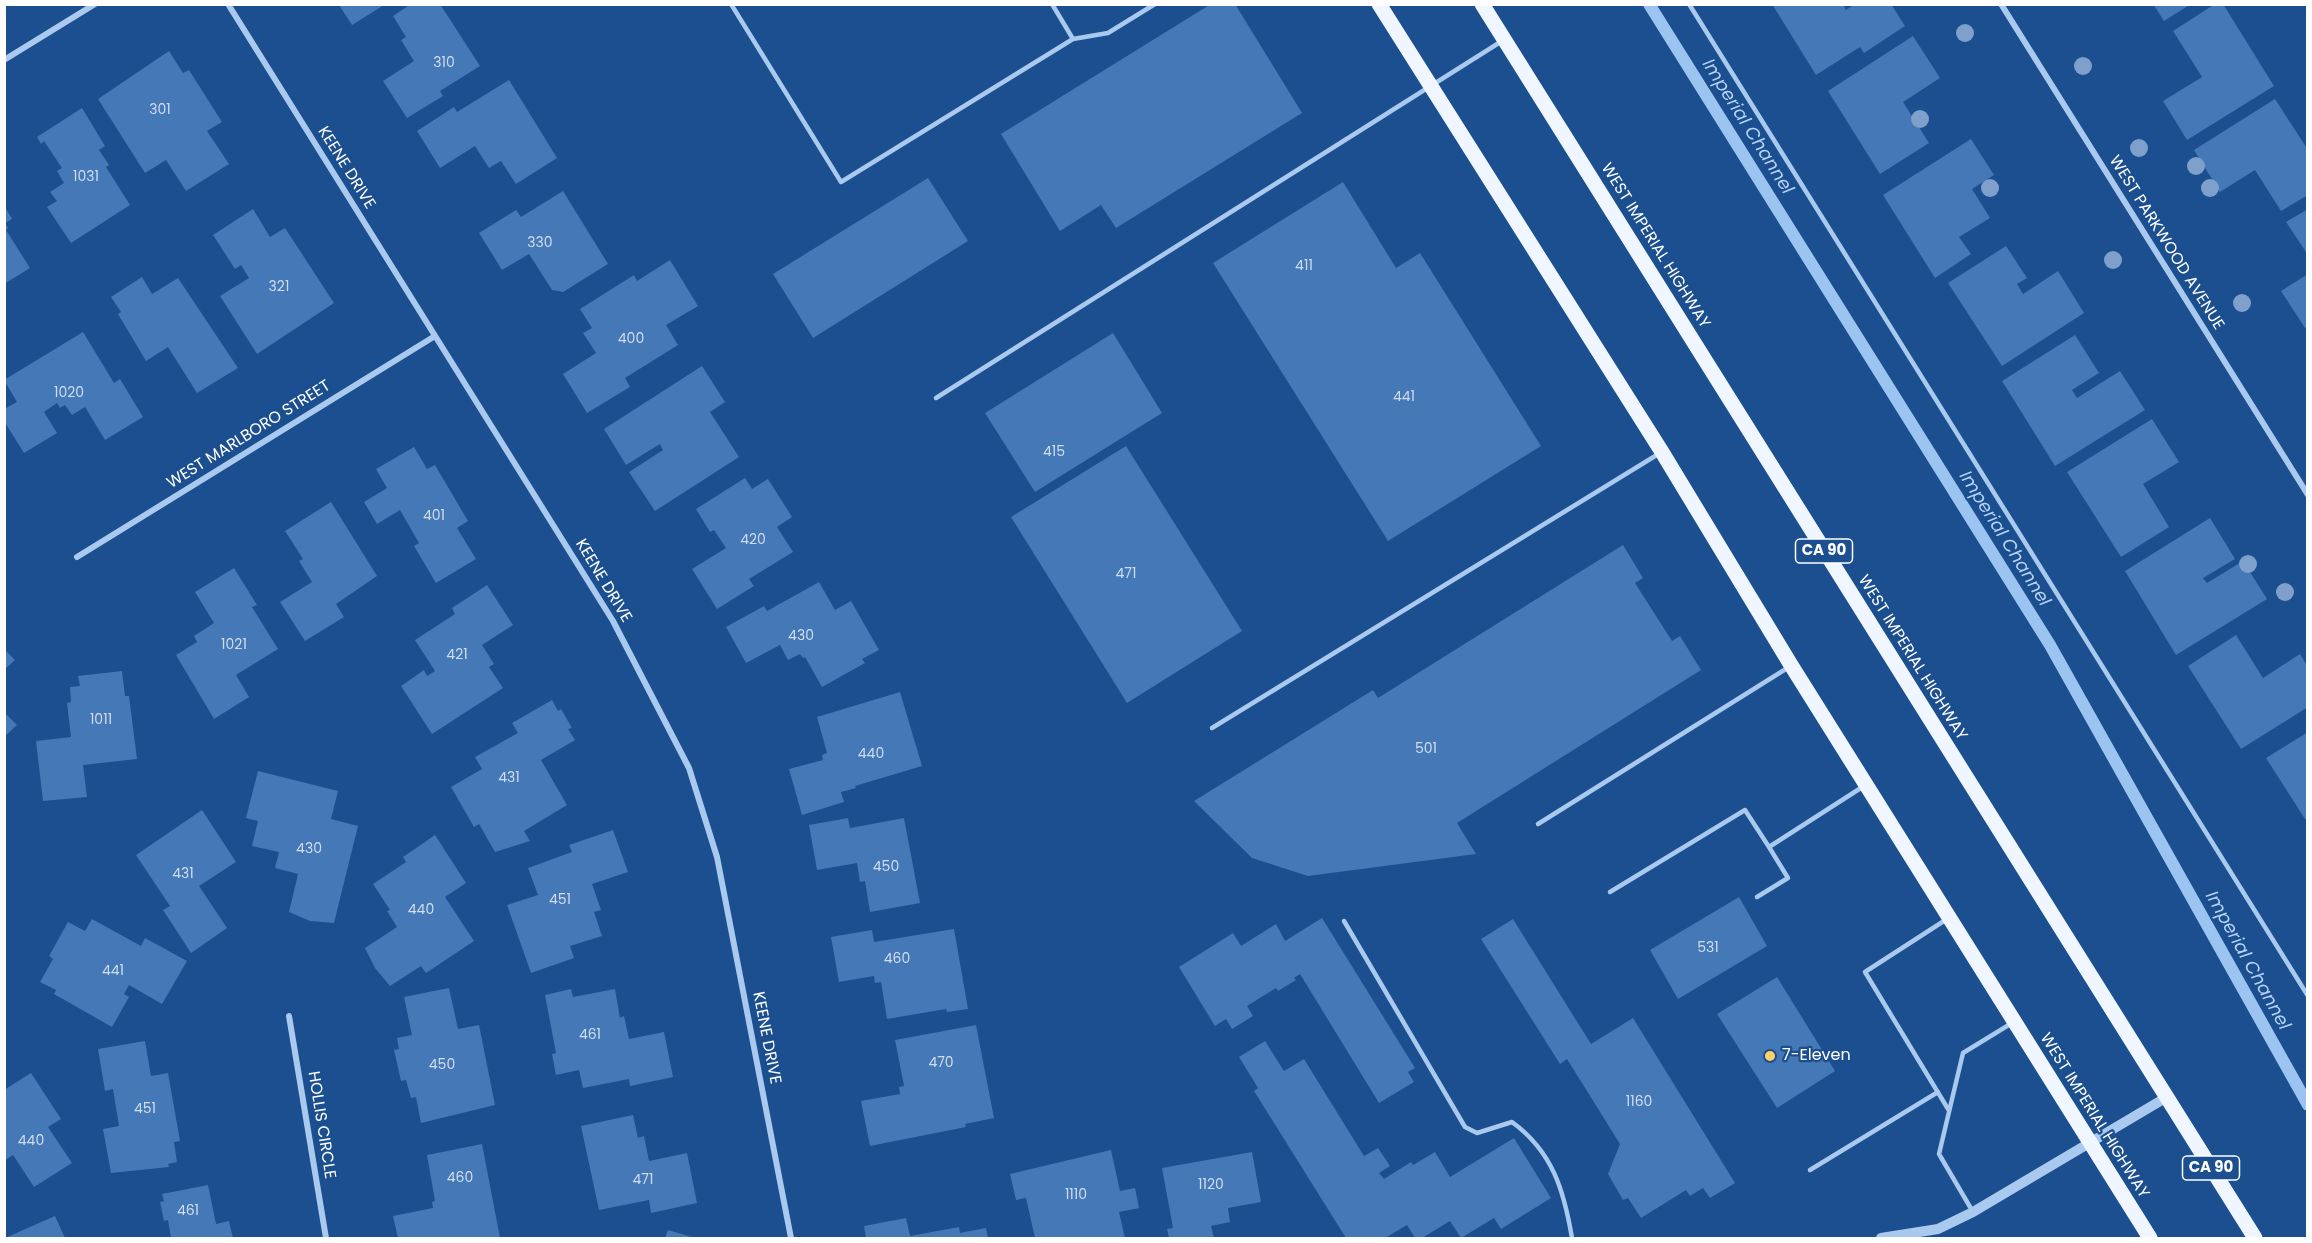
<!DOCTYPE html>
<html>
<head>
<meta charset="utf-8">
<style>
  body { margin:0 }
  #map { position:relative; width:2312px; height:1243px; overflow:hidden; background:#1b4f8f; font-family:Poppins,sans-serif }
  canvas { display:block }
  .frame { position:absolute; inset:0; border:6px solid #fff; pointer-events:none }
</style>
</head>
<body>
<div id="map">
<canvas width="2312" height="1243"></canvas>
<div class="frame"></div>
</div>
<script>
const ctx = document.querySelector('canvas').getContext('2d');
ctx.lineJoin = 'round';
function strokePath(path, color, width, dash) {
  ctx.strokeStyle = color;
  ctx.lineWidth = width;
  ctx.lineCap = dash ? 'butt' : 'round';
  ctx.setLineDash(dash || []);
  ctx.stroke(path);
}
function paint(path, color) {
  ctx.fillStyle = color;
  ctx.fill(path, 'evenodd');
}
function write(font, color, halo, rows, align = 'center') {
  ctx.font = font + ' Poppins,sans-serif';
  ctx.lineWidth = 4.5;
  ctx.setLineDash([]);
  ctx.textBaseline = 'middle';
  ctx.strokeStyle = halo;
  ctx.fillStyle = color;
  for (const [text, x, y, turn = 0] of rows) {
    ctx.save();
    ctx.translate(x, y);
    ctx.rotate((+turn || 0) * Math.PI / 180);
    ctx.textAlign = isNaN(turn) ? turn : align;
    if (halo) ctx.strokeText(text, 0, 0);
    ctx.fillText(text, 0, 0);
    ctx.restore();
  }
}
const stream = new Path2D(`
  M 1649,4 L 2050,645 L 2308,1105`);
const building = new Path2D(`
  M 411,4 L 440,4 L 480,66 L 440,91 L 443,96 L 407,118 L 383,81 L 414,61 L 401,40 L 406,37 L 393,16 Z
  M 1211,4 L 1235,4 L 1302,113 L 1116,228 L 1101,205 L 1060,231 L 1001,134 Z
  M 1772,4 L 1843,4 L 1846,10 L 1855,4 L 1891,4 L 1905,26 L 1864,53 L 1860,47 L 1816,75 Z
  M 2153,4 L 2191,4 L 2164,21 Z
  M 2215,4 L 2223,4 L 2274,86 L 2187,140 L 2163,101 L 2202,77 L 2173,31 Z
  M 339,5 L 384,5 L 352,25 Z
  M 1913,36 L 1940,78 L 1903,102 L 1929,143 L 1880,174 L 1828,91 Z
  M 169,51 L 183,73 L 189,70 L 222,122 L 207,131 L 229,164 L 186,191 L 166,160 L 145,173 L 98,99 Z
  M 509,80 L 557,158 L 516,184 L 501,161 L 489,168 L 475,146 L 440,168 L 417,131 L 454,107 L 457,112 Z
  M 2275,99 L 2308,150 L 2308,195 L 2281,211 L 2255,170 L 2220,192 L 2194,150 Z
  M 82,108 L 105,146 L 99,150 L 109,165 L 106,167 L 130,205 L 71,243 L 47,207 L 57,201 L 50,192 L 64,183 L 57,171 L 62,168 L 44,141 L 41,144 L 37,137 Z
  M 1971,139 L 1994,175 L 1972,189 L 1990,218 L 1959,237 L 1971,254 L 1935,278 L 1883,195 Z
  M 928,178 L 968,241 L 813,338 L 773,274 Z
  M 1343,182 L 1396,268 L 1420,253 L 1541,446 L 1388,541 L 1213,263 Z
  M 563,191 L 608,264 L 563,292 L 552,290 L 529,254 L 502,270 L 479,233 L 516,210 L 521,217 Z
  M 5,207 L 12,219 L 5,223 L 8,228 L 6,230 L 30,268 L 4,284 Z
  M 253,209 L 270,237 L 285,228 L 334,303 L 257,354 L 220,296 L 249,278 L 241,265 L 235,269 L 213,235 Z
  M 2308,209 L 2308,255 L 2286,222 Z
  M 2006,246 L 2027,278 L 2017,284 L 2023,294 L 2058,271 L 2084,313 L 2002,366 L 1948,283 Z
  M 670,260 L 698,306 L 666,325 L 678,345 L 625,378 L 630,387 L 587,413 L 563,374 L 596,353 L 583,333 L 592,328 L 580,309 L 634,275 L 637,281 Z
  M 2308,274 L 2308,326 L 2305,328 L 2281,291 Z
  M 142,277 L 152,294 L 178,278 L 238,368 L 197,393 L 168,347 L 146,361 L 118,314 L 121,312 L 111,297 Z
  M 83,332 L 114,383 L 120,379 L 143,417 L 105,440 L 85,407 L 72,415 L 65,405 L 60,408 L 57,403 L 44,412 L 57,433 L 24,453 L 4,421 L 4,409 L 17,402 L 4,380 Z
  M 1113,333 L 1162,413 L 1035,492 L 985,413 Z
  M 2075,335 L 2099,373 L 2072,390 L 2077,398 L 2120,371 L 2145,410 L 2055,466 L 2002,381 Z
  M 702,366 L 725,402 L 710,412 L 739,457 L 655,511 L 629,472 L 663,450 L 660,444 L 626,465 L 604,429 Z
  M 2152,419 L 2179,462 L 2143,484 L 2169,527 L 2121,557 L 2067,472 Z
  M 1126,446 L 1242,631 L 1127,703 L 1011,517 Z
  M 414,447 L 427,469 L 435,465 L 468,521 L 457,528 L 476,559 L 436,583 L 414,546 L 419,543 L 400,510 L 377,524 L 364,502 L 387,488 L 376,469 Z
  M 745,478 L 752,489 L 768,479 L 792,517 L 777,527 L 793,552 L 749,579 L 754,586 L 717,609 L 692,569 L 726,548 L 714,530 L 710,532 L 696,509 Z
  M 331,502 L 377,576 L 336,604 L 344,617 L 305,641 L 280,602 L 312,582 L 299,561 L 303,559 L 285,531 Z
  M 2210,518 L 2235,559 L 2203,578 L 2207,583 L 2243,561 L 2267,599 L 2176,655 L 2125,571 Z
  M 1623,545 L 1643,578 L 1635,583 L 1672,641 L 1680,636 L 1701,670 L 1457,823 L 1476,854 L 1308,876 L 1252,858 L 1194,801 L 1373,690 L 1378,698 Z
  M 234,568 L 257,605 L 252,607 L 278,649 L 236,675 L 249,697 L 214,719 L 176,655 L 197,642 L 194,636 L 214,623 L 195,592 Z
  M 819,582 L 835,610 L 851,601 L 879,650 L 862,659 L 865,663 L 822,687 L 805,657 L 803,658 L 800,654 L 788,660 L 780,645 L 746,663 L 726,627 L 764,606 L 767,611 Z
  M 487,585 L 513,625 L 482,645 L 494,664 L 489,667 L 503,688 L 432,734 L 401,686 L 424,670 L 427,676 L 435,671 L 415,640 L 455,614 L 452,608 Z
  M 2236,635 L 2263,678 L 2300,654 L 2308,667 L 2308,707 L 2241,749 L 2188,666 Z
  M 4,649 L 15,660 L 4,670 Z
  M 122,671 L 125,696 L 129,696 L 137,759 L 83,765 L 87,797 L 43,801 L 36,741 L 71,737 L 67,703 L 71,702 L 70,687 L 80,686 L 78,676 Z
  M 900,692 L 922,766 L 855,786 L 856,788 L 841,792 L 844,802 L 802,815 L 789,769 L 823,760 L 822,755 L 827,753 L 817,717 Z
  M 552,700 L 558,711 L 561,709 L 572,728 L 568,729 L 575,740 L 541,760 L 567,805 L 524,831 L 530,841 L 495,852 L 479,824 L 474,827 L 451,787 L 482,769 L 475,757 L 518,733 L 512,723 Z
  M 4,712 L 17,725 L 4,737 Z
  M 2308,732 L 2308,818 L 2305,819 L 2266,758 Z
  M 258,771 L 338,791 L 331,819 L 358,826 L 334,923 L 310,921 L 289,912 L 298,874 L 275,868 L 279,852 L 252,846 L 258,821 L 246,818 Z
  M 202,810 L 236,862 L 199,886 L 227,928 L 191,953 L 163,910 L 170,906 L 136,855 Z
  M 848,818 L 850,828 L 904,818 L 920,903 L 870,912 L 865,881 L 860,882 L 857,863 L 817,870 L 809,825 Z
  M 613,830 L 628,872 L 592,884 L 601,910 L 594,912 L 602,936 L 570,946 L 574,958 L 531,973 L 507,905 L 538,895 L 528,868 L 572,852 L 569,845 Z
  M 435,835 L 466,883 L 445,897 L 474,941 L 426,973 L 421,966 L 390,986 L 375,968 L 365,948 L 397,927 L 387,911 L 390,910 L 373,884 L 406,862 L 403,857 Z
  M 1739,897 L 1767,946 L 1678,999 L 1650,950 Z
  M 1322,918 L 1415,1068 L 1408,1072 L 1414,1082 L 1379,1103 L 1300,974 L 1294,978 L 1296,980 L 1278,991 L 1276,988 L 1247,1006 L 1253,1016 L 1232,1029 L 1226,1019 L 1215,1026 L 1179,967 L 1233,933 L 1241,946 L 1276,924 L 1285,941 Z
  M 92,919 L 141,946 L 145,938 L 187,961 L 162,1004 L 129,985 L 124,994 L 129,997 L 112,1027 L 54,994 L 56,990 L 40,982 L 53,959 L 49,956 L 68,922 L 85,931 Z
  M 1513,919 L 1591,1044 L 1633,1018 L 1735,1183 L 1710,1198 L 1703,1188 L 1690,1196 L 1686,1190 L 1641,1218 L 1628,1198 L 1623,1200 L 1608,1174 L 1620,1144 L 1567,1059 L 1560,1064 L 1481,939 Z
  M 954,929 L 968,1009 L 947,1012 L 946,1009 L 887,1019 L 881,982 L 875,983 L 874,976 L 839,982 L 831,937 L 872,930 L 874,942 Z
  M 1777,977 L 1835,1071 L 1777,1108 L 1717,1014 Z
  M 449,988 L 458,1029 L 479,1025 L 495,1105 L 421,1123 L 416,1097 L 411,1098 L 406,1080 L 401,1081 L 394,1050 L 399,1049 L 397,1038 L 412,1035 L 404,997 Z
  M 571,989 L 573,997 L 615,989 L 620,1018 L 624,1016 L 629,1039 L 664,1032 L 673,1077 L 630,1086 L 629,1079 L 583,1088 L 579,1070 L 556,1075 L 552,1054 L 556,1053 L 545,995 Z
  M 976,1025 L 994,1118 L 965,1124 L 966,1127 L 870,1146 L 861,1101 L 900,1094 L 899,1087 L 904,1086 L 895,1040 Z
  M 145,1041 L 151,1076 L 168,1073 L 180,1141 L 174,1142 L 177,1162 L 168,1164 L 169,1167 L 111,1173 L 103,1129 L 119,1126 L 113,1089 L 105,1091 L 98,1049 Z
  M 1265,1041 L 1284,1071 L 1304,1059 L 1364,1156 L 1378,1148 L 1390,1166 L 1379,1173 L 1384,1179 L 1411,1162 L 1413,1165 L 1435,1152 L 1450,1177 L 1514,1138 L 1551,1198 L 1501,1229 L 1494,1218 L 1461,1238 L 1450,1221 L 1422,1238 L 1415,1238 L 1407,1225 L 1385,1238 L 1346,1238 L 1254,1091 L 1258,1088 L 1239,1057 Z
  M 31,1073 L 61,1119 L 48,1127 L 72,1163 L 34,1187 L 13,1155 L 4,1161 L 4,1090 Z
  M 633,1115 L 638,1138 L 644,1136 L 649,1161 L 687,1153 L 697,1203 L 651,1213 L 649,1200 L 599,1210 L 581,1126 Z
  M 482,1144 L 500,1238 L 398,1238 L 393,1216 L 433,1208 L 432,1202 L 435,1201 L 427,1155 Z
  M 1111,1150 L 1120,1191 L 1135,1188 L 1139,1208 L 1119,1212 L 1125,1238 L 1035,1238 L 1026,1198 L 1016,1200 L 1010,1174 Z
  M 1252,1152 L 1261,1202 L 1228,1208 L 1230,1222 L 1211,1226 L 1214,1238 L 1169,1238 L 1167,1229 L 1173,1228 L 1162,1168 Z
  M 208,1185 L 216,1224 L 229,1221 L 233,1238 L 171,1238 L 168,1220 L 164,1221 L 160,1202 L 164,1201 L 162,1194 Z
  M 55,1216 L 65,1238 L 5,1238 Z
  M 906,1218 L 910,1236 L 959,1227 L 960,1233 L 986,1228 L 988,1238 L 866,1238 L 864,1226 Z
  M 668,1230 L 695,1238 L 665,1238 Z`);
const service = new Path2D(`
  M 731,4 L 841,182 L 1073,39 L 1052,4
  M 1689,4 L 2308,996
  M 1073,39 L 1108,33 L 1155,4
  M 936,398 L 1502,41
  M 1212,728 L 1660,453
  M 1538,824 L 1789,667
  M 1610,892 L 1745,810 L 1769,847 L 1864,786
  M 1757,897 L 1788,878 L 1769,847
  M 1947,919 L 1865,972 L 1948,1109
  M 1344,921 L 1465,1127 L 1477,1133 L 1512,1122 C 1553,1152 1564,1191 1572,1238
  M 1810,1170 L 1938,1092
  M 1973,1212 L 1939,1154 L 1963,1053 L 2012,1023`);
const minor = new Path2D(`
  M 228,4 L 613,621 L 689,768 L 717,857 L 791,1238
  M 2001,4 L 2308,495
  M 4,60 L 95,4
  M 77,557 L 435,336
  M 289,1016 L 326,1238`);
const tertiary = new Path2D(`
  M 1881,1238 L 1938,1229 L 1973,1212 L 2167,1097`);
const primary = new Path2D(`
  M 1379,4 L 1662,452 L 1791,665 L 2150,1238
  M 1482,4 L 2255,1238`);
const trees = [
  [1965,33],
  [2083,66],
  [1920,119],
  [2139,148],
  [2196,166],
  [1990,188],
  [2210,188],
  [2113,260],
  [2242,303],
  [2248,564],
  [2285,592]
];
const markers = [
  [1770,1056,6,"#ffd166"]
];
const numberNames = [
  ["310",444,63],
  ["301",160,110],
  ["1031",86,177],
  ["330",540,243],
  ["411",1304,266],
  ["321",279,287],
  ["400",631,339],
  ["1020",69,393],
  ["441",1404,397],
  ["415",1054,452],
  ["401",434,516],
  ["420",753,540],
  ["471",1126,574],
  ["430",801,636],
  ["1021",234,645],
  ["421",457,655],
  ["1011",101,720],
  ["501",1426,749],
  ["440",871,754],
  ["431",509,778],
  ["430",309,849],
  ["450",886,867],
  ["431",183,874],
  ["451",560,900],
  ["440",421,910],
  ["531",1708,948],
  ["460",897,959],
  ["441",113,971],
  ["461",590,1035],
  ["470",941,1063],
  ["450",442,1065],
  ["1160",1639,1102],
  ["451",145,1109],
  ["440",31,1141],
  ["460",460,1178],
  ["471",643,1180],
  ["1120",1211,1185],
  ["1110",1076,1195],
  ["461",188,1211]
];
const shields = [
  [1824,551,57],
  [2211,1168,57]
];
const shieldNames = [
  ["CA 90",1824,551],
  ["CA 90",2211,1168]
];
const streetNames = [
  ["KEENE DRIVE",346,168,58],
  ["WEST PARKWOOD AVENUE",2166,243,58],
  ["WEST IMPERIAL HIGHWAY",1655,246,58],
  ["WEST MARLBORO STREET",249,435,-32],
  ["KEENE DRIVE",603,581,59],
  ["WEST IMPERIAL HIGHWAY",1912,658,58],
  ["KEENE DRIVE",766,1038,79],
  ["WEST IMPERIAL HIGHWAY",2094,1116,58],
  ["HOLLIS CIRCLE",321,1125,81]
];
const poiNames = [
  ["7-Eleven",1782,1056]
];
const waterNames = [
  ["Imperial Channel",1747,127,58],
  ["Imperial Channel",2004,539,58],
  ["Imperial Channel",2247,961,61]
];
strokePath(stream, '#9cc4f0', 12);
paint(building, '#4478b7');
strokePath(service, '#a9c9ee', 4.5);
strokePath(minor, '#a9c9ee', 6);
strokePath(tertiary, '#a9c9ee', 10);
strokePath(primary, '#f0f6ff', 15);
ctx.fillStyle = '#7ea0ca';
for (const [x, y] of trees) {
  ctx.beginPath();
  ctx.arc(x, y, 9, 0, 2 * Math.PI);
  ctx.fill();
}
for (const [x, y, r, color] of markers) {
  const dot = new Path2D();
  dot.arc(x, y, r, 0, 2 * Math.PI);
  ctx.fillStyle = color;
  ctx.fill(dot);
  strokePath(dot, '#1b4f8f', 2);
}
write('14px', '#d0dded', null, numberNames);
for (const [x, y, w] of shields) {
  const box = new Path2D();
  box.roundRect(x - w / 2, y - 12, w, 24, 4.5);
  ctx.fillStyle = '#1b4f8f';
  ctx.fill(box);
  strokePath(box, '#fff', 1.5);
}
write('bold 15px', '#fff', null, shieldNames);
write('16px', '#fff', '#1b4f8f', streetNames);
write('16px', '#fff', '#1b4f8f', poiNames, 'left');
write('italic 18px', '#b5d3f5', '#1b4f8f', waterNames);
</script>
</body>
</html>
